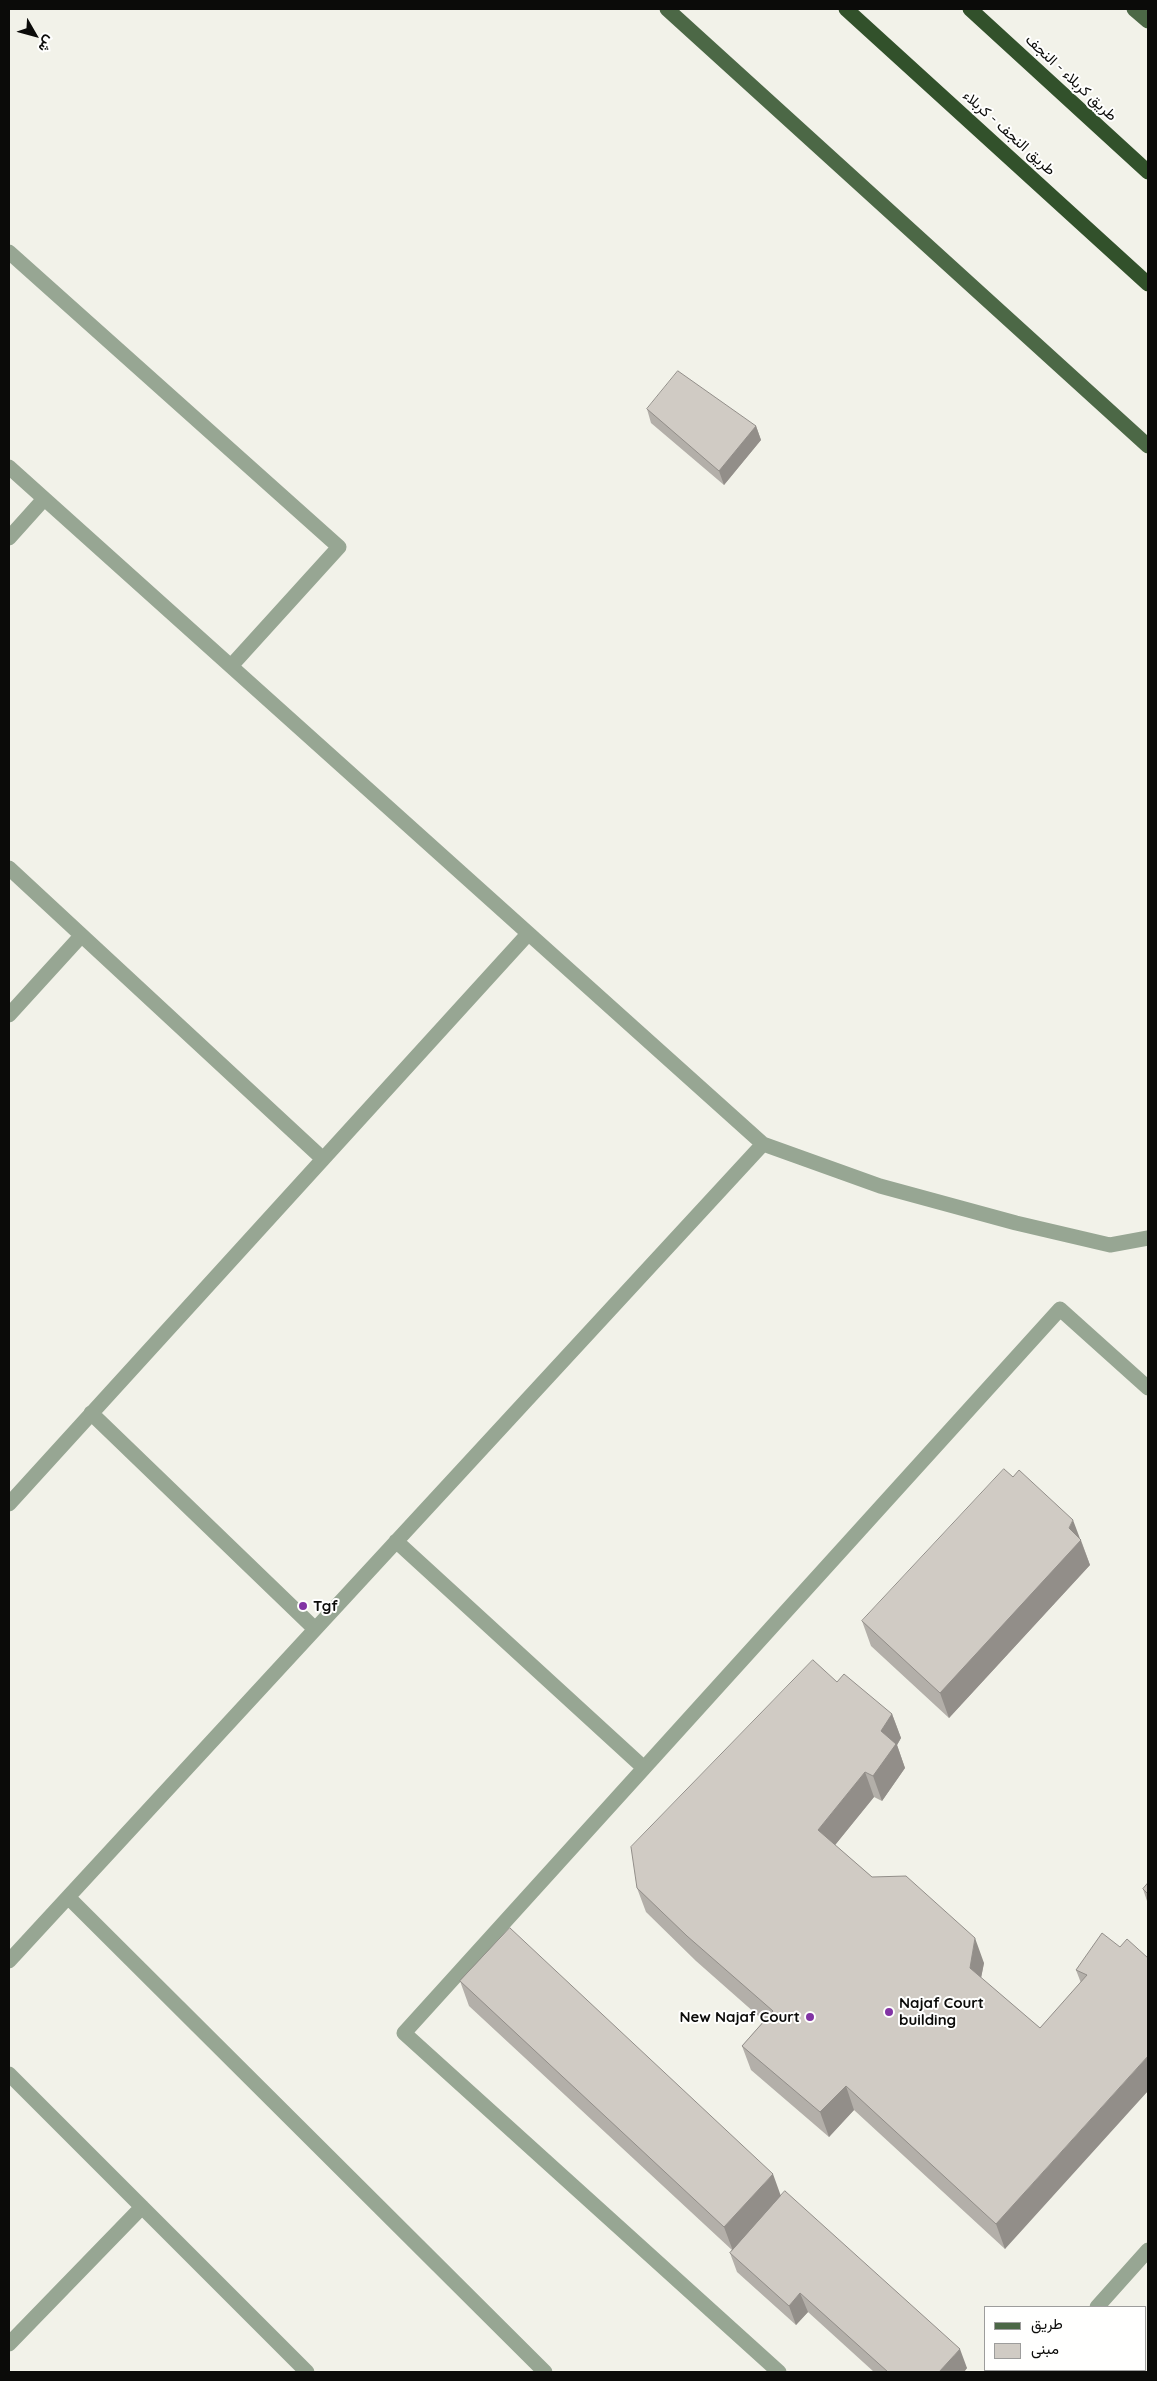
<!DOCTYPE html>
<html>
<head>
<meta charset="utf-8">
<style>
  body { margin:0 }
  #map { position:relative; width:1157px; height:2381px; overflow:hidden; background:#f2f2e9; font-family:Quicksand,Vazirmatn,sans-serif }
  canvas { display:block }
  .frame { position:absolute; inset:0; border:10px solid #0b0b09; pointer-events:none }
  .legend { position:absolute; left:984px; top:2306px; width:162px; height:65px; box-sizing:border-box; background:#fffffe; border:1px solid #9d9d9c; margin:0; padding:6px 9px; list-style:none; font-size:15px; color:#0b0b09 }
  .legend li { display:flex; align-items:center; gap:10px; height:25px }
  .legend b { width:25px; border:1px solid #9d9d9c }
  .north { position:absolute; left:10px; top:10px; width:50px; height:50px; -webkit-text-stroke:4px #fffffe; paint-order:stroke; rotate:128deg; font-size:14px; font-weight:700; line-height:20px; text-align:center; color:#0b0b09 }
  .north::after { content:''; display:block; margin:auto; width:18px; height:22px; background:#0b0b09; clip-path:polygon(50% 0,100% 100%,50% 72%,0 100%) }
</style>
</head>
<body>
<div id="map">
<canvas width="1157" height="2381"></canvas>
<div class="frame"></div>
<ul class="legend">
<li><b style="height:6px;background:#4c6846"></b>طريق</li>
<li><b style="height:14px;background:#d0cbc4"></b>مبنى</li>
</ul>
<div class="north">ش</div>
</div>
<script>
const ctx = document.querySelector('canvas').getContext('2d');
ctx.lineJoin = 'round';
function strokePath(path, color, width, dash) {
  ctx.strokeStyle = color;
  ctx.lineWidth = width;
  ctx.lineCap = dash ? 'butt' : 'round';
  ctx.setLineDash(dash || []);
  ctx.stroke(path);
}
function paint(path, color) {
  ctx.fillStyle = color;
  ctx.fill(path, 'evenodd');
}
function write(font, color, halo, rows, align = 'center') {
  ctx.font = font + ' Quicksand,Vazirmatn,sans-serif';
  ctx.lineWidth = 4;
  ctx.setLineDash([]);
  ctx.textBaseline = 'middle';
  ctx.strokeStyle = halo;
  ctx.fillStyle = color;
  for (const [text, x, y, turn = 0] of rows) {
    ctx.save();
    ctx.translate(x, y);
    ctx.rotate((+turn || 0) * Math.PI / 180);
    ctx.textAlign = isNaN(turn) ? turn : align;
    if (halo) ctx.strokeText(text, 0, 0);
    ctx.fillText(text, 0, 0);
    ctx.restore();
  }
}
const minor = new Path2D(`
  M 9,252 L 339,547 L 231,666
  M 9,467 L 763,1144 L 880,1186 L 1016,1223 L 1110,1245 L 1148,1238
  M 9,538 L 44,499
  M 9,868 L 323,1159
  M 9,1015 L 81,936
  M 91,1413 L 315,1629
  M 9,1504 L 528,934
  M 396,1541 L 644,1768
  M 68,1897 L 545,2372
  M 9,1961 L 763,1144
  M 9,2074 L 307,2372
  M 1097,2307 L 1148,2250
  M 9,2344 L 142,2207
  M 779,2372 L 404,2033 L 1060,1309 L 1148,1388
  M 1038,2372 L 1040,2370`);
const major = new Path2D(`
  M 667,9 L 1148,446
  M 1134,9 L 1148,21`);
const highway = new Path2D(`
  M 846,9 L 1148,284
  M 970,9 L 1148,172`);
const wall = new Path2D(`
  M 647,409 L 756,426 L 761,440 L 724,485 L 651,423 Z
  M 1080,1539 L 1081,1540 L 1090,1565 L 949,1718 L 871,1646 L 862,1621 Z
  M 837,1682 L 892,1714 L 901,1738 L 897,1745 L 905,1768 L 882,1801 L 874,1797 L 835,1845 L 872,1877 L 984,1963 L 981,1978 L 1040,2028 L 1081,1983 L 1076,1970 L 1120,1947 L 1005,2249 L 854,2110 L 829,2137 L 751,2070 L 742,2046 L 764,2021 L 696,1961 L 646,1912 L 637,1888 Z
  M 1148,1883 L 1148,1904 L 1143,1889 Z
  M 460,1981 L 781,2196 L 967,2368 L 964,2372 L 874,2372 L 808,2312 L 796,2325 L 737,2272 L 730,2253 L 732,2250 L 469,2006 Z`);
const shadedWall = new Path2D(`
  M 756,426 L 761,440 L 724,485 L 719,471 Z
  M 1073,1520 L 1090,1565 L 949,1718 L 940,1693 L 1069,1528 Z
  M 892,1714 L 901,1738 L 897,1745 L 905,1768 L 882,1801 L 873,1776 L 881,1731 Z
  M 865,1772 L 874,1797 L 827,1855 L 818,1830 Z
  M 975,1938 L 984,1963 L 978,1993 L 970,1968 Z
  M 1148,2056 L 1148,2091 L 1005,2249 L 996,2224 Z
  M 846,2086 L 854,2110 L 829,2137 L 820,2112 Z
  M 773,2174 L 782,2199 L 733,2251 L 724,2227 Z
  M 800,2293 L 808,2312 L 796,2325 L 789,2306 Z
  M 960,2349 L 967,2368 L 964,2372 L 939,2372 Z`);
const building = new Path2D(`
  M 678,371 L 756,426 L 719,471 L 647,409 Z
  M 1004,1469 L 1013,1477 L 1019,1470 L 1073,1520 L 1069,1528 L 1081,1540 L 940,1693 L 862,1621 Z
  M 813,1660 L 837,1682 L 844,1674 L 892,1714 L 881,1731 L 896,1744 L 873,1776 L 865,1772 L 818,1830 L 872,1877 L 906,1876 L 975,1938 L 970,1968 L 1040,2028 L 1087,1975 L 1076,1970 L 1102,1933 L 1120,1947 L 1127,1939 L 1148,1958 L 1148,2056 L 996,2224 L 846,2086 L 820,2112 L 742,2046 L 773,2011 L 687,1936 L 637,1888 L 631,1847 Z
  M 1148,1883 L 1148,1894 L 1143,1889 Z
  M 510,1928 L 773,2174 L 724,2227 L 460,1981 Z
  M 785,2191 L 960,2349 L 939,2372 L 888,2372 L 800,2293 L 789,2306 L 730,2253 Z`);
const markers = [
  [303,1606,5,"#8234a4"],
  [889,2012,5,"#8234a4"],
  [810,2017,5,"#8234a4"]
];
const streetNames = [
  ["طريق کربلاء - النجف",1071,78,43],
  ["طريق النجف - کربلاء",1009,133,42]
];
const poiNames = [
  ["Tgf",313,1606],
  ["Najaf Court",899,2003],
  ["building",899,2020],
  ["New Najaf Court",800,2017,"right"]
];
strokePath(minor, '#97a693', 15);
strokePath(major, '#4c6846', 15);
strokePath(highway, '#32512b', 15);
paint(wall, '#b3afa9');
paint(shadedWall, '#928e89');
paint(building, '#d0cbc4');
strokePath(building, '#928e89', 1);
for (const [x, y, r, color] of markers) {
  const dot = new Path2D();
  dot.arc(x, y, r, 0, 2 * Math.PI);
  ctx.fillStyle = color;
  ctx.fill(dot);
  strokePath(dot, '#fffffe', 2);
}
write('15px', '#0b0b09', '#fffffe', streetNames);
write('bold 15px', '#0b0b09', '#fffffe', poiNames, 'left');
</script>
</body>
</html>
